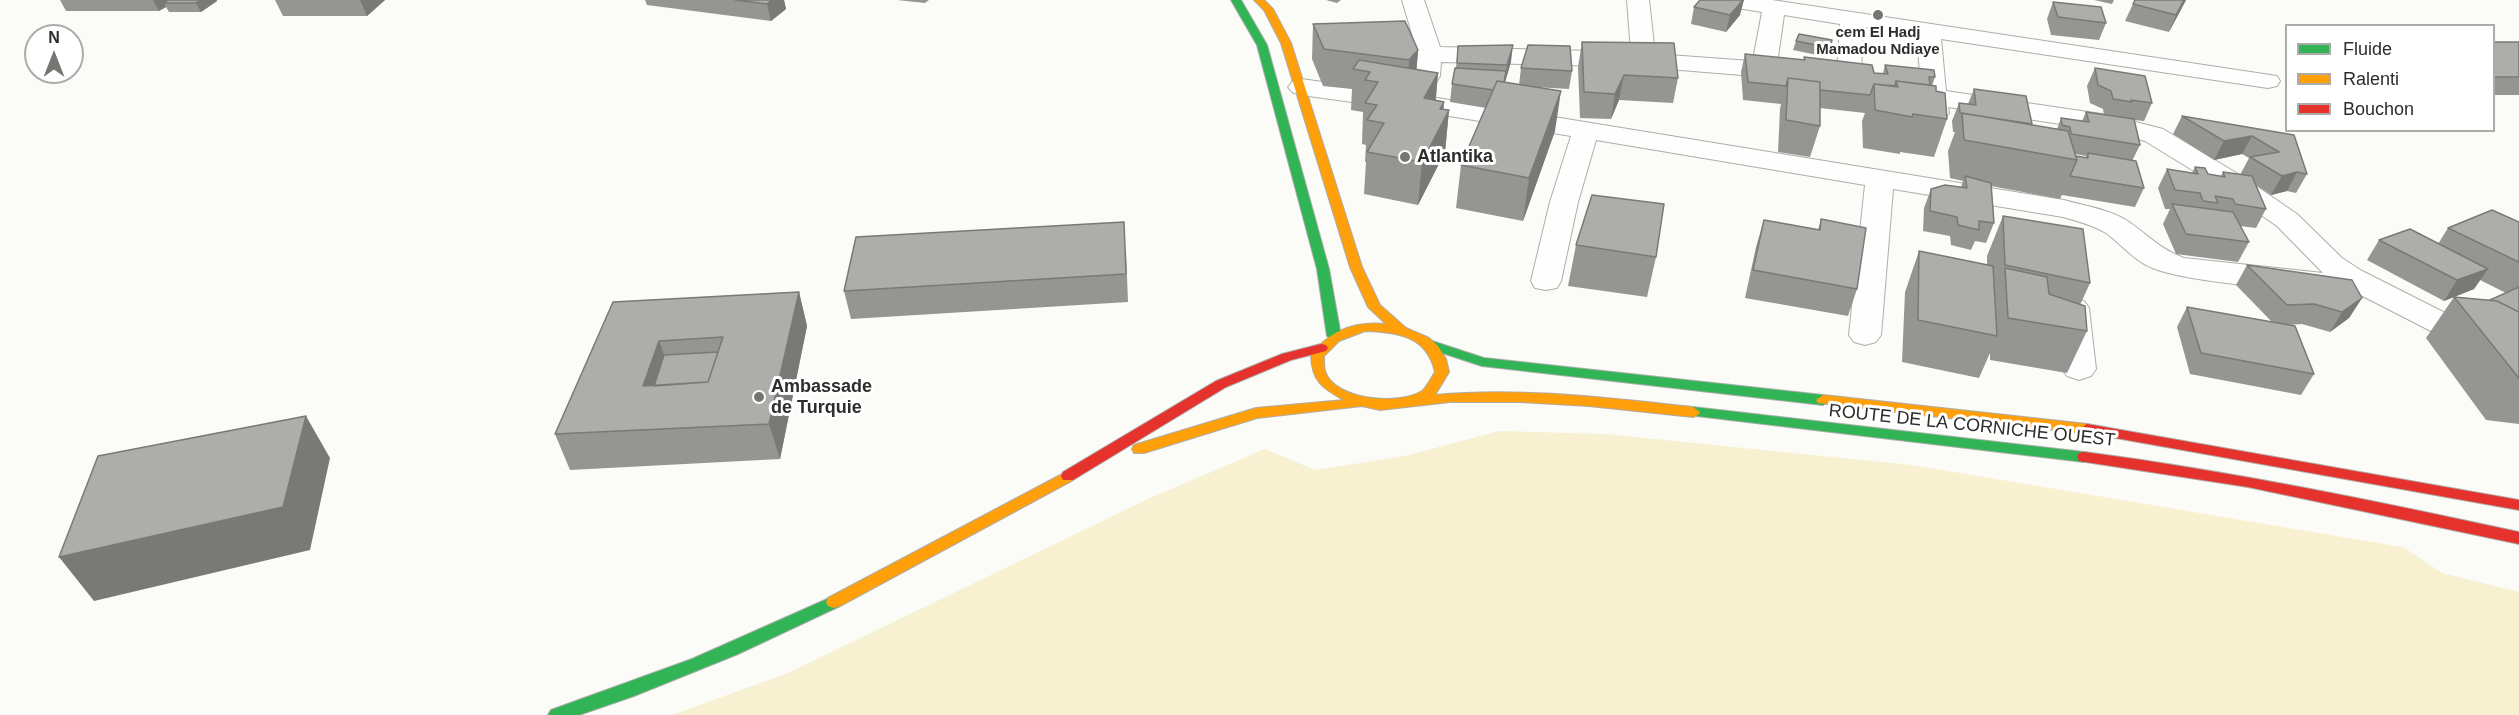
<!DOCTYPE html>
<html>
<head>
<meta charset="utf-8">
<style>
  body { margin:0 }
  #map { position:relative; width:2519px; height:715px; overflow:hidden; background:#fbfbf7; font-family:Helvetica,sans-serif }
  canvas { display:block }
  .legend { position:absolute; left:2285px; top:24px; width:210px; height:108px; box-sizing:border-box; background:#fff; border:2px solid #ababaa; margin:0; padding:8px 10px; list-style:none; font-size:18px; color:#2d2d2b }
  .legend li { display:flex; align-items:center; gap:12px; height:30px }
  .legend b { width:30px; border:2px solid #ababaa }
  .north { position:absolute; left:24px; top:24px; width:60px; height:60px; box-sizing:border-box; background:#fff; border:2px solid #ababaa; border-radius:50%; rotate:0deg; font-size:16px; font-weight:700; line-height:24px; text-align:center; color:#2d2d2b }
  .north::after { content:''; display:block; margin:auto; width:21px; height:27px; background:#757572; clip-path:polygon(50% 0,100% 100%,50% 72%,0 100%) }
</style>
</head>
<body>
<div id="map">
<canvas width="2519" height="715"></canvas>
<ul class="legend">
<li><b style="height:8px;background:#30b455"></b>Fluide</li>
<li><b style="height:8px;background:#ff9f0a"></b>Ralenti</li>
<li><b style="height:8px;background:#e5322d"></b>Bouchon</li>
</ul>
<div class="north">N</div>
</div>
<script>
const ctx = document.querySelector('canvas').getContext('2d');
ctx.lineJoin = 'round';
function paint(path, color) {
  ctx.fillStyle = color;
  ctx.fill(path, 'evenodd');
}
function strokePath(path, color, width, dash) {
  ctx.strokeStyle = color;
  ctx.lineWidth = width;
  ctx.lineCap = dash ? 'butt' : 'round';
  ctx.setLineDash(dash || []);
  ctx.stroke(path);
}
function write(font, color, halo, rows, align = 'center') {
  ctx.font = font + ' Helvetica,sans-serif';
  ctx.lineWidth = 6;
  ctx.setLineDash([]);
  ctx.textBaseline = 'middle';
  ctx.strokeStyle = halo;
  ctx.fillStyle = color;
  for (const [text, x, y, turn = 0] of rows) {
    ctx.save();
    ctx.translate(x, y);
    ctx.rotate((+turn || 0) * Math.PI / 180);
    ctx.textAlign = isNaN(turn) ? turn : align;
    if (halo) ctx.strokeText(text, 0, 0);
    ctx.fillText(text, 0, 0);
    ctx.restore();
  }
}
const green = new Path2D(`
  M 1499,431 L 1605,434 L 1912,465 L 2403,547 L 2442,573 L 2519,592 L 2519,715 L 672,715 L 788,673 L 1148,499 L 1265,449 L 1315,470 L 1405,456 Z`);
const street = new Path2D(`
  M 1402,0 L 1424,0 L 1440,47 L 1631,52 L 1627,0 L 1649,0 L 1655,54 L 1751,61 L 1753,60 L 1762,12 L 1719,5 L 1716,0 L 1772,0 L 2277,76 L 2280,81 L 2277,86 L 2268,88 L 1941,39 L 1946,91 L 2108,115 L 2163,129 L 2243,177 L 2297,214 L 2342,258 L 2362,271 L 2519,350 L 2519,373 L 2507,370 L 2347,288 C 2313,294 2175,282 2146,265 C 2131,257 2120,243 2106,233 C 2093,225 2077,221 2063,217 L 1893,189 L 1881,335 L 1876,342 L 1865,345 L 1854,342 L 1849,335 L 1865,185 L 1596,140 L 1578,202 L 1561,281 L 1557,288 L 1546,290 L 1535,288 L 1531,281 L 1550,202 L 1571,136 L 1425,112 L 1301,95 L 1292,92 L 1288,87 L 1292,82 L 1301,79 L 1425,96 L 2064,200 C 2084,206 2108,209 2126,220 C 2146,233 2161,250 2184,258 L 2323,273 L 2277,226 L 2223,189 L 2145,141 L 2107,131 L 1948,107 L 1949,113 L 1945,118 L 1936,121 L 1927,118 L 1923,113 L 1917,35 L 1863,27 L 1861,72 L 1858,77 L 1849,79 L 1840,77 L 1837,72 L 1840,24 L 1784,15 L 1777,64 L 1774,69 L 1754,76 L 1644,67 L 1441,62 L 1440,76 L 1437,81 L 1428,83 L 1419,81 L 1416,76 L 1418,54 Z
  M 2073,299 L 2084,301 L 2089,308 L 2096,369 L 2091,376 L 2079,380 L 2067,376 L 2062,369 L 2057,308 L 2062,301 Z`);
const fast = new Path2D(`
  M 1231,0 L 1241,0 L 1267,45 L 1329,269 L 1341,336 L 1339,339 L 1334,340 L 1327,336 L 1317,269 L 1257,45 Z
  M 1429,340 L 1484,358 L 1823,395 L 1830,400 L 1823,405 L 1482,366 L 1424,347 L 1422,344 Z
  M 1693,407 L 2084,452 L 2089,453 L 2091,457 L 2089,461 L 2084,462 L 1688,415 L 1686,412 Z
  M 834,596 L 840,598 L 842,602 L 840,606 L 738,654 L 634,696 L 579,715 L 548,715 L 551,710 L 692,659 Z`);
const slow = new Path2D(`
  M 1254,0 L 1264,0 L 1273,9 L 1291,43 L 1362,267 L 1380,305 L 1406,328 L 1429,338 L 1438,346 L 1446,359 L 1449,372 L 1435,395 C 1521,387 1607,398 1693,407 L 1700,412 L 1698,415 L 1693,417 L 1589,406 L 1520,402 L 1450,402 L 1380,410 L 1362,406 L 1257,418 L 1144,453 L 1134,453 L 1132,449 L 1134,445 L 1256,408 L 1344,400 C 1322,388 1312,381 1311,356 C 1329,330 1355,321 1386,324 L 1368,307 L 1350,267 L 1281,43 L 1264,10 ZM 1365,331 C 1398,332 1427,336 1435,372 C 1431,378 1427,387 1422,391 C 1398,406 1334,400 1325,371 C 1324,367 1324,361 1324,356 L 1339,341 Z
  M 1823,395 L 2087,424 L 2094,429 L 2087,434 L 1818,403 L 1816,400 Z
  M 1068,471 L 1073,472 L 1075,476 L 1073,480 L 840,606 L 834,608 L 828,606 L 826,602 L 828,598 Z`);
const jam = new Path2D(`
  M 1321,344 L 1326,345 L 1328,348 L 1326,351 L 1291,360 L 1226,387 L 1073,480 L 1063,480 L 1061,476 L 1063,472 L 1216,381 L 1282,354 Z
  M 2087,424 L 2519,500 L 2519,510 L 2082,432 L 2080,429 Z
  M 2084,452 C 2231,471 2375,501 2519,532 L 2519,544 L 2248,487 L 2079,461 L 2077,457 L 2079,453 Z`);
const wall = new Path2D(`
  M 60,0 L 217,0 L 217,1 L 201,12 L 169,12 L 166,7 L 159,11 L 66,11 Z
  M 275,0 L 385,0 L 367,16 L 283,16 Z
  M 645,0 L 784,0 L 786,9 L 771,21 L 647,5 Z
  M 897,0 L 929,0 L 925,3 Z
  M 1326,0 L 1341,0 L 1337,3 Z
  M 2094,0 L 2114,0 L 2112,4 Z
  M 2186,0 L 2169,32 L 2125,21 L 2133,4 Z
  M 2053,2 L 2106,23 L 2099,40 L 2051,35 L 2047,19 Z
  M 1694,7 L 1740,15 L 1726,32 L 1691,24 Z
  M 1313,24 L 1418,50 L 1416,69 L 1438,73 L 1436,100 L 1444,102 L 1443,109 L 1449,110 L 1445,152 L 1418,205 L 1364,194 L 1366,162 L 1365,162 L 1366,145 L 1362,144 L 1363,112 L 1351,110 L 1352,89 L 1323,86 L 1312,59 Z
  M 1832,40 L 1827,57 L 1793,50 L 1796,41 Z
  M 1582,42 L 1678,78 L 1673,103 L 1619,100 L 1611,119 L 1580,118 L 1578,67 Z
  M 2493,42 L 2519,42 L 2519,95 L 2493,95 Z
  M 1458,46 L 1511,62 L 1505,83 L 1519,85 L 1521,68 L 1572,71 L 1569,89 L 1534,87 L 1555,131 L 1523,221 L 1456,208 L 1461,165 L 1486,108 L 1450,102 L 1452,84 L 1456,68 Z
  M 1745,54 L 1804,60 L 1804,57 L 1874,73 L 1883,73 L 1885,65 L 1935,77 L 1932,86 L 1936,91 L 1947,119 L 1934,157 L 1900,152 L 1900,154 L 1863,148 L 1862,121 L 1865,113 L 1820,108 L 1820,126 L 1810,157 L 1778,152 L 1780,109 L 1781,104 L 1743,100 L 1741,72 Z
  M 2095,68 L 2152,103 L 2144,121 L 2134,120 L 2140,145 L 2132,161 L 2144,188 L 2135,207 L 2062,195 L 2060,199 L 1991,186 L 1994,223 L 1986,243 L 1975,241 L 1971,250 L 1951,245 L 1950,236 L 1923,231 L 1924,208 L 1931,189 L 1961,187 L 1963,181 L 1950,178 L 1948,151 L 1955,132 L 1953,132 L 1952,121 L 1959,103 L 1968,104 L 1974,89 L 2032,124 L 2031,125 L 2057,129 L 2061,118 L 2082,121 L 2086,112 L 2104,115 L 2103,109 L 2090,103 L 2087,86 ZM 2075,154 L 2086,156 L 2086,158 L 2076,156 Z
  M 2182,116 L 2294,135 L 2307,174 L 2296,193 L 2287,191 L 2271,195 L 2256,185 L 2266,209 L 2256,228 L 2240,226 L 2249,242 L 2238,262 L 2176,254 L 2163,224 L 2170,209 L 2165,209 L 2158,188 L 2167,169 L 2192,173 L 2195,167 L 2208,174 L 2221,176 L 2223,172 L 2240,175 L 2249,158 L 2242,154 L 2214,160 L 2173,134 Z
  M 2003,216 L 2090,283 L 2080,305 L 2087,331 L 2067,373 L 1990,360 L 1990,353 L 1979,378 L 1902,362 L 1905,292 L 1919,251 L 1987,265 L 1987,256 Z
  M 1821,219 L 1857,289 L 1848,316 L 1745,298 L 1756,247 L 1764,220 L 1818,230 Z
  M 2519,222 L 2519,424 L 2486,420 L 2426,338 L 2454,297 L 2490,300 L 2506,293 L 2480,280 L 2474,289 L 2444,301 L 2367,260 L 2379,240 L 2438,244 L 2448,228 Z
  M 1576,245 L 1656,257 L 1647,297 L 1568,286 Z
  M 1126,250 L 1128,302 L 851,319 L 844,291 Z
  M 2247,265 L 2362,298 L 2349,318 L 2330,332 L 2302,324 L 2288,325 L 2314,374 L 2301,395 L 2190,374 L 2177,327 L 2187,307 L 2272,322 L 2236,285 Z
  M 799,292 L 807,326 L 780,459 L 570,470 L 555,434 L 613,302 Z`);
const shadedWall = new Path2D(`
  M 153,0 L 173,0 L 164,3 L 166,7 L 159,11 Z
  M 201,0 L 217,0 L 217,1 L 201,12 L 196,3 Z
  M 360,0 L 385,0 L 367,16 Z
  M 772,0 L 784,0 L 786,9 L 771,21 L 767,4 Z
  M 1743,0 L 1744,0 L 1740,15 L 1726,32 L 1730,15 Z
  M 2184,0 L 2186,0 L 2169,32 L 2176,15 Z
  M 1513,45 L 1511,62 L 1505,81 L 1499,110 L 1507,65 Z
  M 1418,50 L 1415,86 L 1407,96 L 1409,60 Z
  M 1438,73 L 1434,113 L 1424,98 Z
  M 1624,75 L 1619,100 L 1611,119 L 1615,94 Z
  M 1561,91 L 1555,131 L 1523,221 L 1529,178 Z
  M 1444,102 L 1442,125 L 1449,110 L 1445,152 L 1418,205 L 1422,162 L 1440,109 Z
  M 2252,136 L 2242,154 L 2214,160 L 2224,141 Z
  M 2297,172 L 2287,191 L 2271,195 L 2282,176 Z
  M 2488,269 L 2474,289 L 2444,301 L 2457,280 Z
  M 799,292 L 807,326 L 780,459 L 769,424 Z
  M 2362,298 L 2349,318 L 2330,332 L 2342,312 Z
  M 659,341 L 672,376 L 663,400 L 643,386 Z
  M 306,416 L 330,458 L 310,550 L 94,601 L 59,557 Z`);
const building = new Path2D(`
  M 168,0 L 201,0 L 196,3 L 164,3 Z
  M 735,0 L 772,0 L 767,4 Z
  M 1700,0 L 1743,0 L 1730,15 L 1694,7 Z
  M 2135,0 L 2184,0 L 2176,15 L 2133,4 Z
  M 2053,2 L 2101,7 L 2106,23 L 2058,17 Z
  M 1405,21 L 1418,50 L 1409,60 L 1324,49 L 1313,24 Z
  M 1799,34 L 1832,40 L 1830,48 L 1796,41 Z
  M 1582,42 L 1674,43 L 1678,78 L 1624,75 L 1615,94 L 1584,92 Z
  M 2493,42 L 2519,42 L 2519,77 L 2493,77 Z
  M 1513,45 L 1507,65 L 1457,63 L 1458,46 Z
  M 1528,45 L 1570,46 L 1572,71 L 1521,68 Z
  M 1745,54 L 1805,60 L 1804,57 L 1872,65 L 1874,73 L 1888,74 L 1885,65 L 1934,70 L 1935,77 L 1929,77 L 1930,85 L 1896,81 L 1895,86 L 1874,84 L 1870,95 L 1820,90 L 1820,82 L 1788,78 L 1786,86 L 1748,82 Z
  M 1359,60 L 1438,73 L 1424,98 L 1444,102 L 1440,109 L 1449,110 L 1422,162 L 1367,152 L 1384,123 L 1367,120 L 1377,105 L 1365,103 L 1378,82 L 1365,80 L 1370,72 L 1353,69 Z
  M 1455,68 L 1506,71 L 1504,82 L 1497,81 L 1493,90 L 1452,84 Z
  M 2095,68 L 2145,76 L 2152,103 L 2131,100 L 2132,102 L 2113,99 L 2111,91 L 2098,85 Z
  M 1788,78 L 1820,82 L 1820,126 L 1786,120 Z
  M 1497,81 L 1561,91 L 1529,178 L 1461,165 Z
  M 1896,81 L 1936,86 L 1936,91 L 1945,93 L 1947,119 L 1913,114 L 1912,117 L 1875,110 L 1874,84 L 1898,87 Z
  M 1974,89 L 2026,96 L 2032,124 L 1960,113 L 1959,103 L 1976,105 Z
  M 2086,112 L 2134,119 L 2140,145 L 2071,134 L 2070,127 L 2062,125 L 2061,118 L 2089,122 Z
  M 1962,113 L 2068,131 L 2077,160 L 1964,140 Z
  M 2182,116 L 2294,135 L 2307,174 L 2297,172 L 2282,176 L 2250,157 L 2279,152 L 2252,136 L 2224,141 Z
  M 2088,153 L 2136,161 L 2144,188 L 2070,176 L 2077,160 L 2076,156 L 2088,158 Z
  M 2195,167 L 2205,168 L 2208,174 L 2225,177 L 2223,172 L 2252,176 L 2266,209 L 2235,204 L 2233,199 L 2215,196 L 2218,203 L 2203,201 L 2200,193 L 2175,190 L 2167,169 L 2198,174 Z
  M 1965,176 L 1991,183 L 1994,223 L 1979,221 L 1979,230 L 1958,225 L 1957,217 L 1930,211 L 1931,189 L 1945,185 L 1967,188 Z
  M 1592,195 L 1664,204 L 1656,257 L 1576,245 Z
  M 2172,204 L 2233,212 L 2249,242 L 2186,234 Z
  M 2492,210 L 2519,222 L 2519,262 L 2448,228 Z
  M 2003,216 L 2083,229 L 2090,283 L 2005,265 Z
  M 1821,219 L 1866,228 L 1857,289 L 1753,270 L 1764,220 L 1820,230 Z
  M 1124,222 L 1126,274 L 844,291 L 856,237 Z
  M 2410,229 L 2488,269 L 2457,280 L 2379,240 Z
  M 1919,251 L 1993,266 L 1997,336 L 1918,320 Z
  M 2247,265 L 2352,280 L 2362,298 L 2342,312 L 2314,304 L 2287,305 Z
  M 2005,268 L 2047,277 L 2049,294 L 2085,306 L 2087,331 L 2008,318 Z
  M 2519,287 L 2519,312 L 2497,301 L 2490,300 Z
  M 799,292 L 769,424 L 555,434 L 613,302 ZM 723,337 L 708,382 L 643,386 L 659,341 Z
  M 2454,297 L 2497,301 L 2519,312 L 2519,378 L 2518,377 Z
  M 2187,307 L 2295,326 L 2314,374 L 2201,353 Z
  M 718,352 L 708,382 L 654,386 L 664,355 Z
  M 306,416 L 283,507 L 59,557 L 98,456 Z`);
const markers = [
  [1878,15,6,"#757572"],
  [1405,157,6,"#757572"],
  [759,397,6,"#757572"]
];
const farPoinames = [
  ["cem El Hadj",1878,33],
  ["Mamadou Ndiaye",1878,50]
];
const poiNames = [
  ["Atlantika",1417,157],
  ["Ambassade",771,387],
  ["de Turquie",771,408]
];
const streetNames = [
  ["ROUTE DE LA CORNICHE OUEST",1972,426,6]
];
paint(green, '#f7f1d2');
strokePath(street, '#adadaa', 2);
strokePath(fast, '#adadaa', 2);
strokePath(slow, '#adadaa', 2);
strokePath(jam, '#adadaa', 2);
paint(street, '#fefefe');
paint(fast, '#30b455');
paint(slow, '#ff9f0a');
paint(jam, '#e5322d');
paint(wall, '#959592');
paint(shadedWall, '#797977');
paint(building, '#adadaa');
strokePath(building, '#797977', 1.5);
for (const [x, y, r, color] of markers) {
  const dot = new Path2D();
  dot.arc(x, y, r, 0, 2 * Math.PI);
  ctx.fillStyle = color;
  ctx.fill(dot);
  strokePath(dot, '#fff', 2);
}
write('bold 15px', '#2d2d2b', '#fff', farPoinames);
write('bold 18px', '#2d2d2b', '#fff', poiNames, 'left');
write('18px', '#2d2d2b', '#fff', streetNames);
</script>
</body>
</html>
